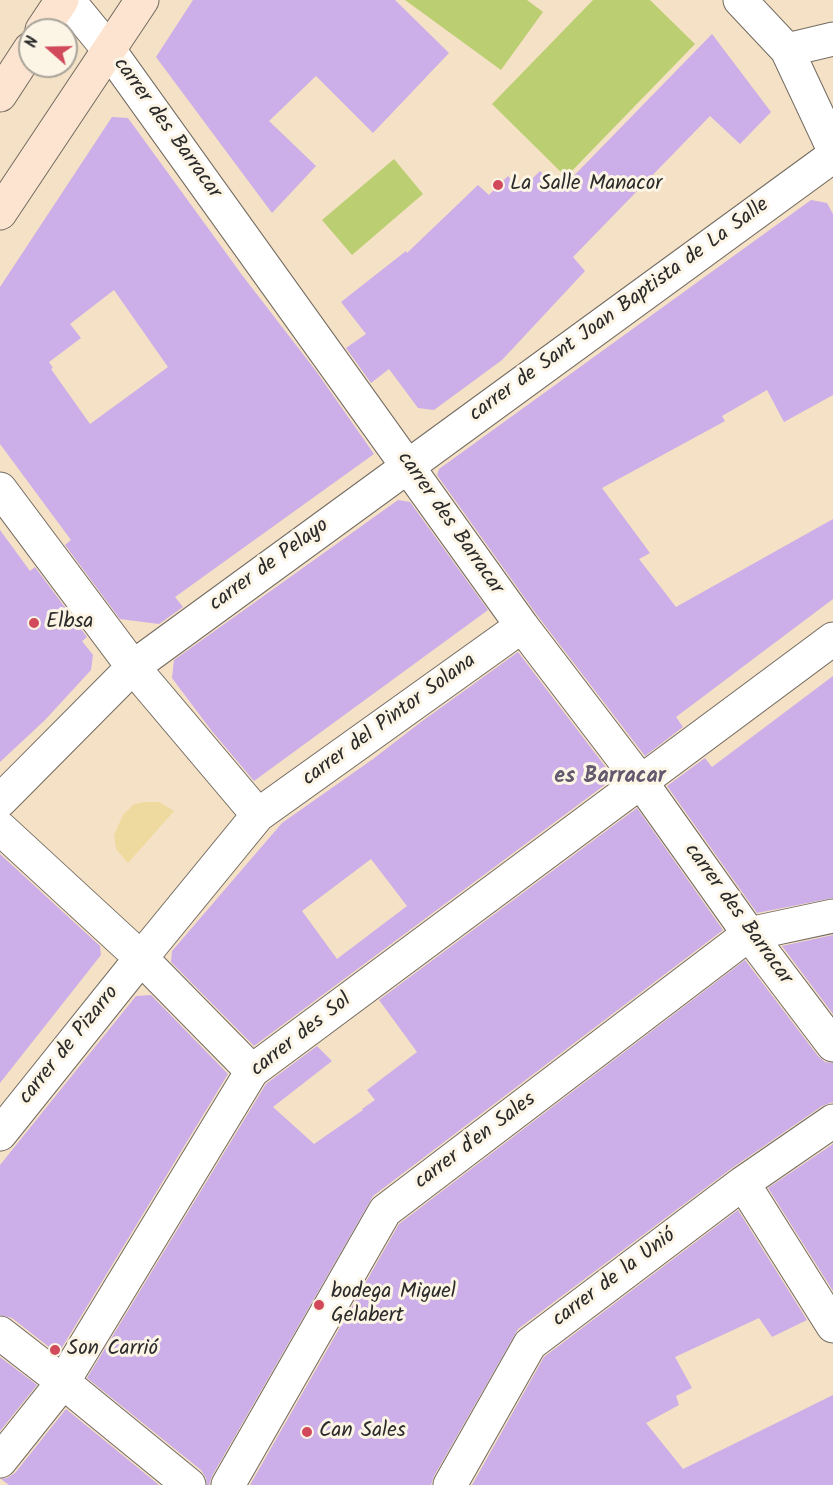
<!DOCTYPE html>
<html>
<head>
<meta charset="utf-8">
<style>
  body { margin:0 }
  #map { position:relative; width:833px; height:1485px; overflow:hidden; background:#f5e1c5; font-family:Kalam,sans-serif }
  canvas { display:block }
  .north { position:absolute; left:18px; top:18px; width:60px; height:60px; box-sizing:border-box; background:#fcf5e5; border:2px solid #a8a49b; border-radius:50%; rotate:290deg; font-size:16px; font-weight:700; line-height:24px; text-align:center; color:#2b2b2b }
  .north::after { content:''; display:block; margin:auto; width:21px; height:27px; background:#d1495b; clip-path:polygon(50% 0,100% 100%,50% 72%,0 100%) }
</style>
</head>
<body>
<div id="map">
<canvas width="833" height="1485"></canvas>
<div class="north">N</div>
</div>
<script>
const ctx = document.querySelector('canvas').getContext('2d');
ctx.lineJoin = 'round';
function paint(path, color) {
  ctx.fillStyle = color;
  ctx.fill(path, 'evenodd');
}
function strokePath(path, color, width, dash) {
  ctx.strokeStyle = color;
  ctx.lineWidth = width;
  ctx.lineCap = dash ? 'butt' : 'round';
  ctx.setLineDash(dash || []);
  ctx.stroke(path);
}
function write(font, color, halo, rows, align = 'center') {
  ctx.font = font + ' Kalam,sans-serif';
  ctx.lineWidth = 6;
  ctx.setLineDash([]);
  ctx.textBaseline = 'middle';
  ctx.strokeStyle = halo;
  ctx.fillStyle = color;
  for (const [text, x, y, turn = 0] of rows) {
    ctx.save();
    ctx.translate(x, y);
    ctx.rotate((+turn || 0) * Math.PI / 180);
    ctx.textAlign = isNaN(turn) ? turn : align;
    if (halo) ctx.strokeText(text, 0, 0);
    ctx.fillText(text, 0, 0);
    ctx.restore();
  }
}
const green = new Path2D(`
  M 405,0 L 527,0 L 543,12 L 501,70 Z
  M 593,0 L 650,0 L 695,44 L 566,177 L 492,104 Z
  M 394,159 L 423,194 L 352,255 L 322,220 Z`);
const sand = new Path2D(`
  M 145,802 L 159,802 L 174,811 L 128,863 L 116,849 L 114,835 L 123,815 L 134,804 Z`);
const building = new Path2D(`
  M 193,0 L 395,0 L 449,53 L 373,133 L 316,76 L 269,121 L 316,166 L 272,213 L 156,57 Z
  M 712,34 L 771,112 L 740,144 L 710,116 L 573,257 L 585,271 L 502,360 L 434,410 L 418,408 L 389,369 L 371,383 L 346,348 L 366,334 L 341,302 L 406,251 L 407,253 L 478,185 L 489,195 L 508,176 L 521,190 L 540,171 L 558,192 Z
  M 112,117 L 128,118 L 242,275 L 316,371 L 374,454 L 175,597 L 183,607 L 159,624 L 120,619 L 65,545 L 71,540 L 0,444 L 0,287 ZM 114,290 L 168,367 L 90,424 L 51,369 L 53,368 L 49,362 L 81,338 L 70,324 Z
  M 811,200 L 827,203 L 833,214 L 833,395 L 784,422 L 767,390 L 722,416 L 725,421 L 602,488 L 650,553 L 639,559 L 676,607 L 833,519 L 833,599 L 676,717 L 683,727 L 645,756 L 537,615 L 437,475 L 439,469 Z
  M 398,500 L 410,502 L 488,610 L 254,781 L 211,730 L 172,678 L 174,660 Z
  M 0,530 L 30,571 L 35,567 L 87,637 L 82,641 L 93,655 L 91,670 L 45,720 L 0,762 Z
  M 518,652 L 614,778 L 254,1046 L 171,962 L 172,951 L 282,823 L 373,759 L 421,722 ZM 371,859 L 407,906 L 337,959 L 302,911 Z
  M 833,676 L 833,898 L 757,913 L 667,786 L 705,758 L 712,767 Z
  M 637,808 L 723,930 L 373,1196 L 212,1476 L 209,1485 L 207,1485 L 206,1478 L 201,1470 L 87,1378 L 266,1084 L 317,1046 L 332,1061 L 273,1107 L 314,1144 L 363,1110 L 362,1109 L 375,1100 L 367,1090 L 417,1052 L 379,1000 Z
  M 0,854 L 100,946 L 101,955 L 0,1083 Z
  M 833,935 L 833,1014 L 782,946 Z
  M 745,960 L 818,1056 L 825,1062 L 833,1063 L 833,1102 L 822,1106 L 732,1168 L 518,1329 L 434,1476 L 431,1485 L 250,1485 L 399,1224 Z
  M 151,995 L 228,1074 L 58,1354 L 12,1318 L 0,1315 L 0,1165 L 136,996 Z
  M 833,1144 L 833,1291 L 768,1188 Z
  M 738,1210 L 807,1320 L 772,1337 L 759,1318 L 675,1357 L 692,1388 L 676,1396 L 679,1405 L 646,1423 L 683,1469 L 833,1395 L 833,1485 L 472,1485 L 544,1357 Z
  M 0,1357 L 37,1385 L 0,1431 Z
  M 66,1409 L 159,1485 L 9,1485 L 1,1479 L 7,1478 L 15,1473 Z`);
const minor = new Path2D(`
  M 68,0 L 109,50 L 522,626 L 641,782 L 749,934 L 833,1045
  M 740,0 L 787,50 L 833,148
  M 787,50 L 833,39
  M 0,489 L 133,667 L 258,815 L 141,958 L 0,828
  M 0,801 L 133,667 L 833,156
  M 258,815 L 522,626
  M 0,1134 L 141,958 L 252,1071
  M 743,1183 L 833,1326
  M 0,1333 L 63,1382 L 189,1485
  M 0,1461 L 63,1382 L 252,1071 L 833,639
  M 228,1485 L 385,1211 L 749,934 L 833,916
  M 450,1485 L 530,1344 L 743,1183 L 833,1121`);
const secondary = new Path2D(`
  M 42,30 L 62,0
  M 0,95 L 30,49
  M 0,213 L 142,0`);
const markers = [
  [498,185,6,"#d1495b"],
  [34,623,6,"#d1495b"],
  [319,1305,6,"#d1495b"],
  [55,1350,6,"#d1495b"],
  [307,1432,6,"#d1495b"]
];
const streetNames = [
  ["carrer des Barracar",166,129,54],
  ["carrer de Sant Joan Baptista de La Salle",620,311,-36],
  ["carrer des Barracar",449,524,55],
  ["carrer de Pelayo",270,566,-36],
  ["carrer del Pintor Solana",390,721,-36],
  ["carrer des Barracar",737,915,54],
  ["carrer des Sol",302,1036,-38],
  ["carrer de Pizarro",70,1046,-51],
  ["carrer d'en Sales",476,1142,-37],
  ["carrer de la Unió",615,1279,-37]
];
const poiNames = [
  ["La Salle Manacor",510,185],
  ["Elbsa",46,623],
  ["bodega Miguel",331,1293],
  ["Gelabert",331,1317],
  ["Son Carrió",67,1350],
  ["Can Sales",319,1432]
];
const neighbourhoodNames = [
  ["es Barracar",610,778]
];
paint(green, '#bbcf72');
paint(sand, '#eeda9e');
paint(building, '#ccaee9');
strokePath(minor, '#726b61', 35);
strokePath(secondary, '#726b61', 35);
strokePath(minor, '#fff', 33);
strokePath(secondary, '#fde4d0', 33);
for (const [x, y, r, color] of markers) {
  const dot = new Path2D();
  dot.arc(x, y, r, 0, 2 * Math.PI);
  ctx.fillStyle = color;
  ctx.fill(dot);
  strokePath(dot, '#fcf5e5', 2);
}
write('21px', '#2b2b2b', '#fcf5e5', streetNames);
write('21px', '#2b2b2b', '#fcf5e5', poiNames, 'left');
write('bold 22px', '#63596e', '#fcf5e5', neighbourhoodNames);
</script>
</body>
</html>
